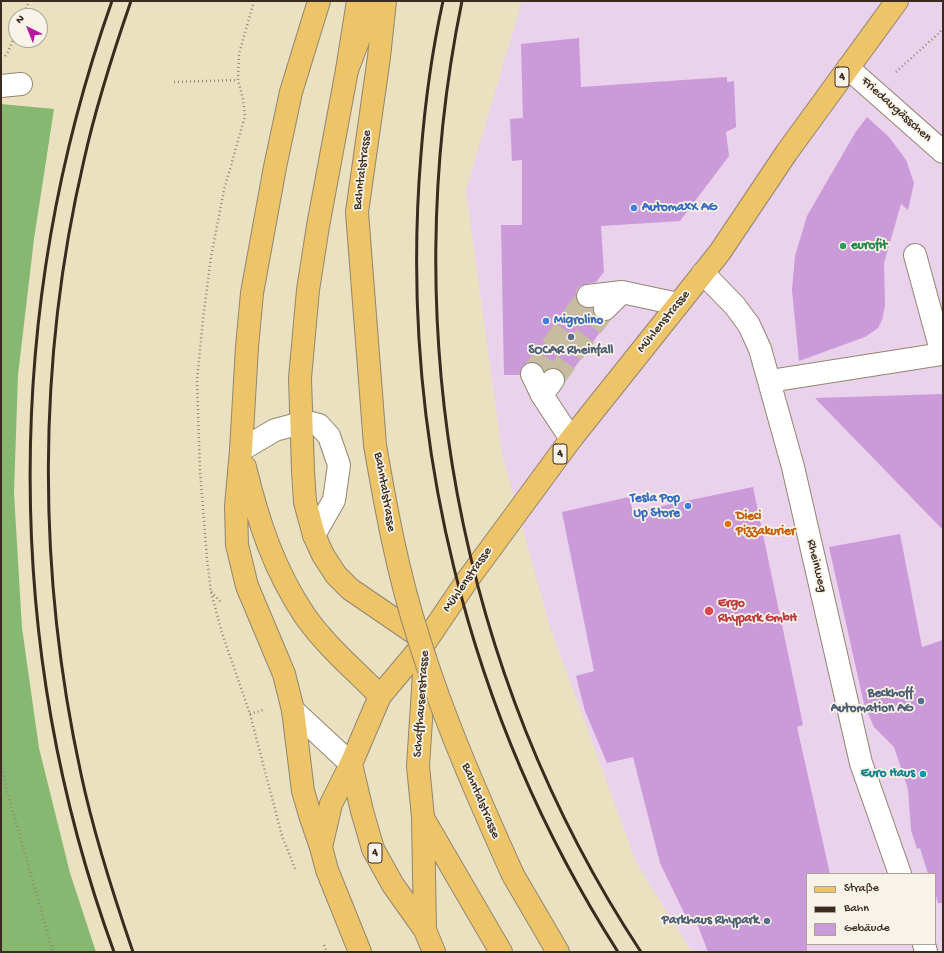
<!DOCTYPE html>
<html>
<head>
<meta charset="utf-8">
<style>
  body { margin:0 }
  #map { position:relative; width:944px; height:953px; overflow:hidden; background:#eae1c0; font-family:"Gochi Hand",sans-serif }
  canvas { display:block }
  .frame { position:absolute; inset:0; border:2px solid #3b2a1e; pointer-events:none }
  .legend { position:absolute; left:806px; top:873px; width:130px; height:72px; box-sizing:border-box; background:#f7f3e8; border:1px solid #aca397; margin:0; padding:5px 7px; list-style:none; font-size:12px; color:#3b2a1e }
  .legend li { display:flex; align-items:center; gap:8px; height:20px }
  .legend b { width:20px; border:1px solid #aca397 }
  .north { position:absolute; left:8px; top:8px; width:40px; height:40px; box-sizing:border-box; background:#f7f3e8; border:1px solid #aca397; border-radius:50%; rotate:317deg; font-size:11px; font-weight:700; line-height:16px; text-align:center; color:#3b2a1e }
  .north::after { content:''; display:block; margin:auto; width:14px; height:18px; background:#b5179e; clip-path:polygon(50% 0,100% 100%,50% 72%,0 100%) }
</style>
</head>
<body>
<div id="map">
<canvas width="944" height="953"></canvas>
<div class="frame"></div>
<ul class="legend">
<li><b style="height:5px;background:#eec469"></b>Straße</li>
<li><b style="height:5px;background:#3b2a1e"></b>Bahn</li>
<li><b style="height:11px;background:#cb9ad8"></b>Gebäude</li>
</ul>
<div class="north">N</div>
</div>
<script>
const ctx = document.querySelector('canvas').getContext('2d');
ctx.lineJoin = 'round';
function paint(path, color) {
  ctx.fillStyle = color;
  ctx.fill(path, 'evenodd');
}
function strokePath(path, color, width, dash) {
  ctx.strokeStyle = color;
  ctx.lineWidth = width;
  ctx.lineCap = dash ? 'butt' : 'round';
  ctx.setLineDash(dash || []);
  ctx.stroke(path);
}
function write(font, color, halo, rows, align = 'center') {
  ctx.font = font + ' "Gochi Hand",sans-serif';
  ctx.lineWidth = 3.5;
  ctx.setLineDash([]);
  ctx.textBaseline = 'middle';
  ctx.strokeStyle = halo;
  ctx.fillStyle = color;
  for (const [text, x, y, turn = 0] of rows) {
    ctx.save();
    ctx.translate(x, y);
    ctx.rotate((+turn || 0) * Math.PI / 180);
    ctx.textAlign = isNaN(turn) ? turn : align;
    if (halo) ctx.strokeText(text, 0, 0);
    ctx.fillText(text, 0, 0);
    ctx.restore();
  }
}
const built = new Path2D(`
  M 522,1 L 943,1 L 943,952 L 692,952 L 636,862 L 549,624 L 502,453 L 466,190 ZM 807,874 L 935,874 L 935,944 L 807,944 Z`);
const forest = new Path2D(`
  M 1,104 L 54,109 L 34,239 L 18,375 L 14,493 L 22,628 L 39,748 L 70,873 L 96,952 L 1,952 Z`);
const building = new Path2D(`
  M 579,38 L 581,87 L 727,77 L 727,82 L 734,81 L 736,127 L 726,132 L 729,156 L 680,221 L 601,226 L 604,272 L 596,282 L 586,284 L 580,286 L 576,291 L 576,297 L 578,303 L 583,307 L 593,308 L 593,313 L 596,318 L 602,321 L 608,321 L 565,381 L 564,375 L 560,370 L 554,368 L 548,368 L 545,371 L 539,364 L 533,362 L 527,363 L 522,367 L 520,375 L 504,375 L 501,225 L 522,225 L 522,160 L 512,161 L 510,119 L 523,118 L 521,44 Z
  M 867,117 L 889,137 L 906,160 L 914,183 L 908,210 L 901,204 L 884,263 L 885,305 L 882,320 L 878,328 L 865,337 L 799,361 L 792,290 L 795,256 L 807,216 L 855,133 Z
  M 943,394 L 943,530 L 815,398 Z
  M 753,487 L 803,725 L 797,727 L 830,874 L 807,874 L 807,952 L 708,952 L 695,918 L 687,919 L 660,863 L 633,757 L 607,763 L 585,711 L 576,676 L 594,671 L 562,512 L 629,497 L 633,512 Z
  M 900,534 L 922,647 L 943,640 L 943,903 L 938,903 L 935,893 L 935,874 L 928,874 L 920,848 L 917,849 L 911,830 L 908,789 L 894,747 L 874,727 L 864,704 L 829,547 Z`);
const minorTunnel = new Path2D(`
  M 532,374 L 588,296
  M 553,380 L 605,309`);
const path = new Path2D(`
  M 254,1 L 239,54 L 238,80 L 243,99 L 245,116 L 224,190 L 211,257 L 203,319 L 197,381 L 200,471 L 207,559 L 211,592 L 222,633 L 250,714 L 282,836 L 296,871
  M 23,16 L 29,1
  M 5,56 L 8,52 L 16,33
  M 896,72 L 939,33 L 943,28
  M 174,82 L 238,80
  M 211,592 L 222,603
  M 250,714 L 263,710
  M 1,760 L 7,791 L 53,952
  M 324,945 L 327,952`);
const minor = new Path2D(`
  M 848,68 L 943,152
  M 1,86 L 21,84
  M 703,273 L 735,306 L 749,325 L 760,349 L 793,467 L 861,763 L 900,874
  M 588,296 L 622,292
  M 605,309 L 622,292 L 678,304
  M 532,374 L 542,395
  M 553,380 L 542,395 L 571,439
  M 770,381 L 942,354 L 915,255
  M 241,450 L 275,430 L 301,423 L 311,423 L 319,425 L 329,436 L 339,465 L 334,500 L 314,535
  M 293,710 L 351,764
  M 924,944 L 926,952`);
const major = new Path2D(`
  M 358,1 L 347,70 L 318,226 L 308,290 L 300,378 L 303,471 L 305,502 L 314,535 L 323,555 L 336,575 L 350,589 L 426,641
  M 245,467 C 258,521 274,570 305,616 C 326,646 355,670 380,696
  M 293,710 L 284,674 L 247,586 L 237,545 L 236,506 L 241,450 L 247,347 L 252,293 L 275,167 L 291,92 L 319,1
  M 423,818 L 501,952
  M 425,930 L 423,817 L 418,766 L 425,658
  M 434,952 L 425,930 L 393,885 L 373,849 L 362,811 L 351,764 L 380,696 L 426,641 L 466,582 L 571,439 L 720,252 L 787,152 L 897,1`);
const highway = new Path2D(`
  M 347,70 L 373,1
  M 375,445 L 357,212 L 379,57 L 385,1
  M 293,710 L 303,791 L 310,815 L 321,847 L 327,870 L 360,952
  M 321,847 L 331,804 L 351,764
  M 513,875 L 558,952`);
const rail = new Path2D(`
  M 112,1 C 3,309 2,645 114,952
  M 131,1 C 113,53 96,106 84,160 C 37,361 37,572 81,774 C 94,835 113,894 133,952
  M 443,1 C 432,51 425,103 421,154 C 398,433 467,716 618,952
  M 462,1 C 395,328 457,673 641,952`);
const highwayBridge = new Path2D(`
  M 375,445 C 386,509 398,574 418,636 C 443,718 478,797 513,875`);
const markers = [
  [634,208,4,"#3f7fe0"],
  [843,246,4,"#2e9e5b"],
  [546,321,4,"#3f7fe0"],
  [571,337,4,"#5c6f8a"],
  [688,506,4,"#3f7fe0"],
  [728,524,4,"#e8710a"],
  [709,611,5,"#e0444e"],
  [921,701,4,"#5c6f8a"],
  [923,774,4,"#0f9aa8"],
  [767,921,4,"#5c6f8a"]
];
const shields = [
  [842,77,14],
  [560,454,14],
  [375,853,14]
];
const shieldNames = [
  ["4",842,77],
  ["4",560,454],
  ["4",375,853]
];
const streetNames = [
  ["Friedaugässchen",896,110,42],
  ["Bahntalstrasse",363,170,-83],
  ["Mühlenstrasse",664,322,-51],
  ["Bahntalstrasse",384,492,80],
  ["Rheinweg",816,566,77],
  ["Mühlenstrasse",468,580,-55],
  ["Schaffhauserstrasse",422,704,-86],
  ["Bahntalstrasse",480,801,67]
];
const shopNames = [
  ["AutomaxX AG",642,208],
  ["Migrolino",554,321],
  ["Tesla Pop",680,499,"right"],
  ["Up Store",680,514,"right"]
];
const leisureNames = [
  ["eurofit",851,246]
];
const serviceNames = [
  ["SOCAR Rheinfall",571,351,"center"],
  ["Beckhoff",913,694],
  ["Automation AG",913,709],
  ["Parkhaus Rhypark",759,921]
];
const foodNames = [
  ["Dieci",736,517],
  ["Pizzakurier",736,532]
];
const healthNames = [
  ["Ergo",718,604],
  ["Rhypark GmbH",718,619]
];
const cultureNames = [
  ["Euro Haus",915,774]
];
paint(built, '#ead1ec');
paint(forest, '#86b872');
paint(building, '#cb9ad8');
strokePath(minorTunnel, '#c7bca0', 22, [22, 11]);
strokePath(minor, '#92866f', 24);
strokePath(major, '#92866f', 24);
strokePath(highway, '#92866f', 24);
strokePath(path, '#92866f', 2.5, [1, 3]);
strokePath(minor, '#fff', 22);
strokePath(major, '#eec469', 22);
strokePath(highway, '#eec469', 22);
strokePath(rail, '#3b2a1e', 3);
strokePath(highwayBridge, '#92866f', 24, []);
strokePath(highwayBridge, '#eec469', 22);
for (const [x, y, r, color] of markers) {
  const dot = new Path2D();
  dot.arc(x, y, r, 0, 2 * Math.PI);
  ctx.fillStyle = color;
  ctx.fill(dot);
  strokePath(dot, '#f7f3e8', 1.5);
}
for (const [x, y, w] of shields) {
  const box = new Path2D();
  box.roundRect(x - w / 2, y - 10, w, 20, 3);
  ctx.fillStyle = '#f7f3e8';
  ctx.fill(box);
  strokePath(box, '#3b2a1e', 1);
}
write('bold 12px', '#3b2a1e', null, shieldNames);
write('13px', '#3b2a1e', '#f7f3e8', streetNames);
write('bold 13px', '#366cbe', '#f7f3e8', shopNames, 'left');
write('bold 13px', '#27864d', '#f7f3e8', leisureNames, 'left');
write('bold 13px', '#4e5e75', '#f7f3e8', serviceNames, 'right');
write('bold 13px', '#c56008', '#f7f3e8', foodNames, 'left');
write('bold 13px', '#be3a42', '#f7f3e8', healthNames, 'left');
write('bold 13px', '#0d838f', '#f7f3e8', cultureNames, 'right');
</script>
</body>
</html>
